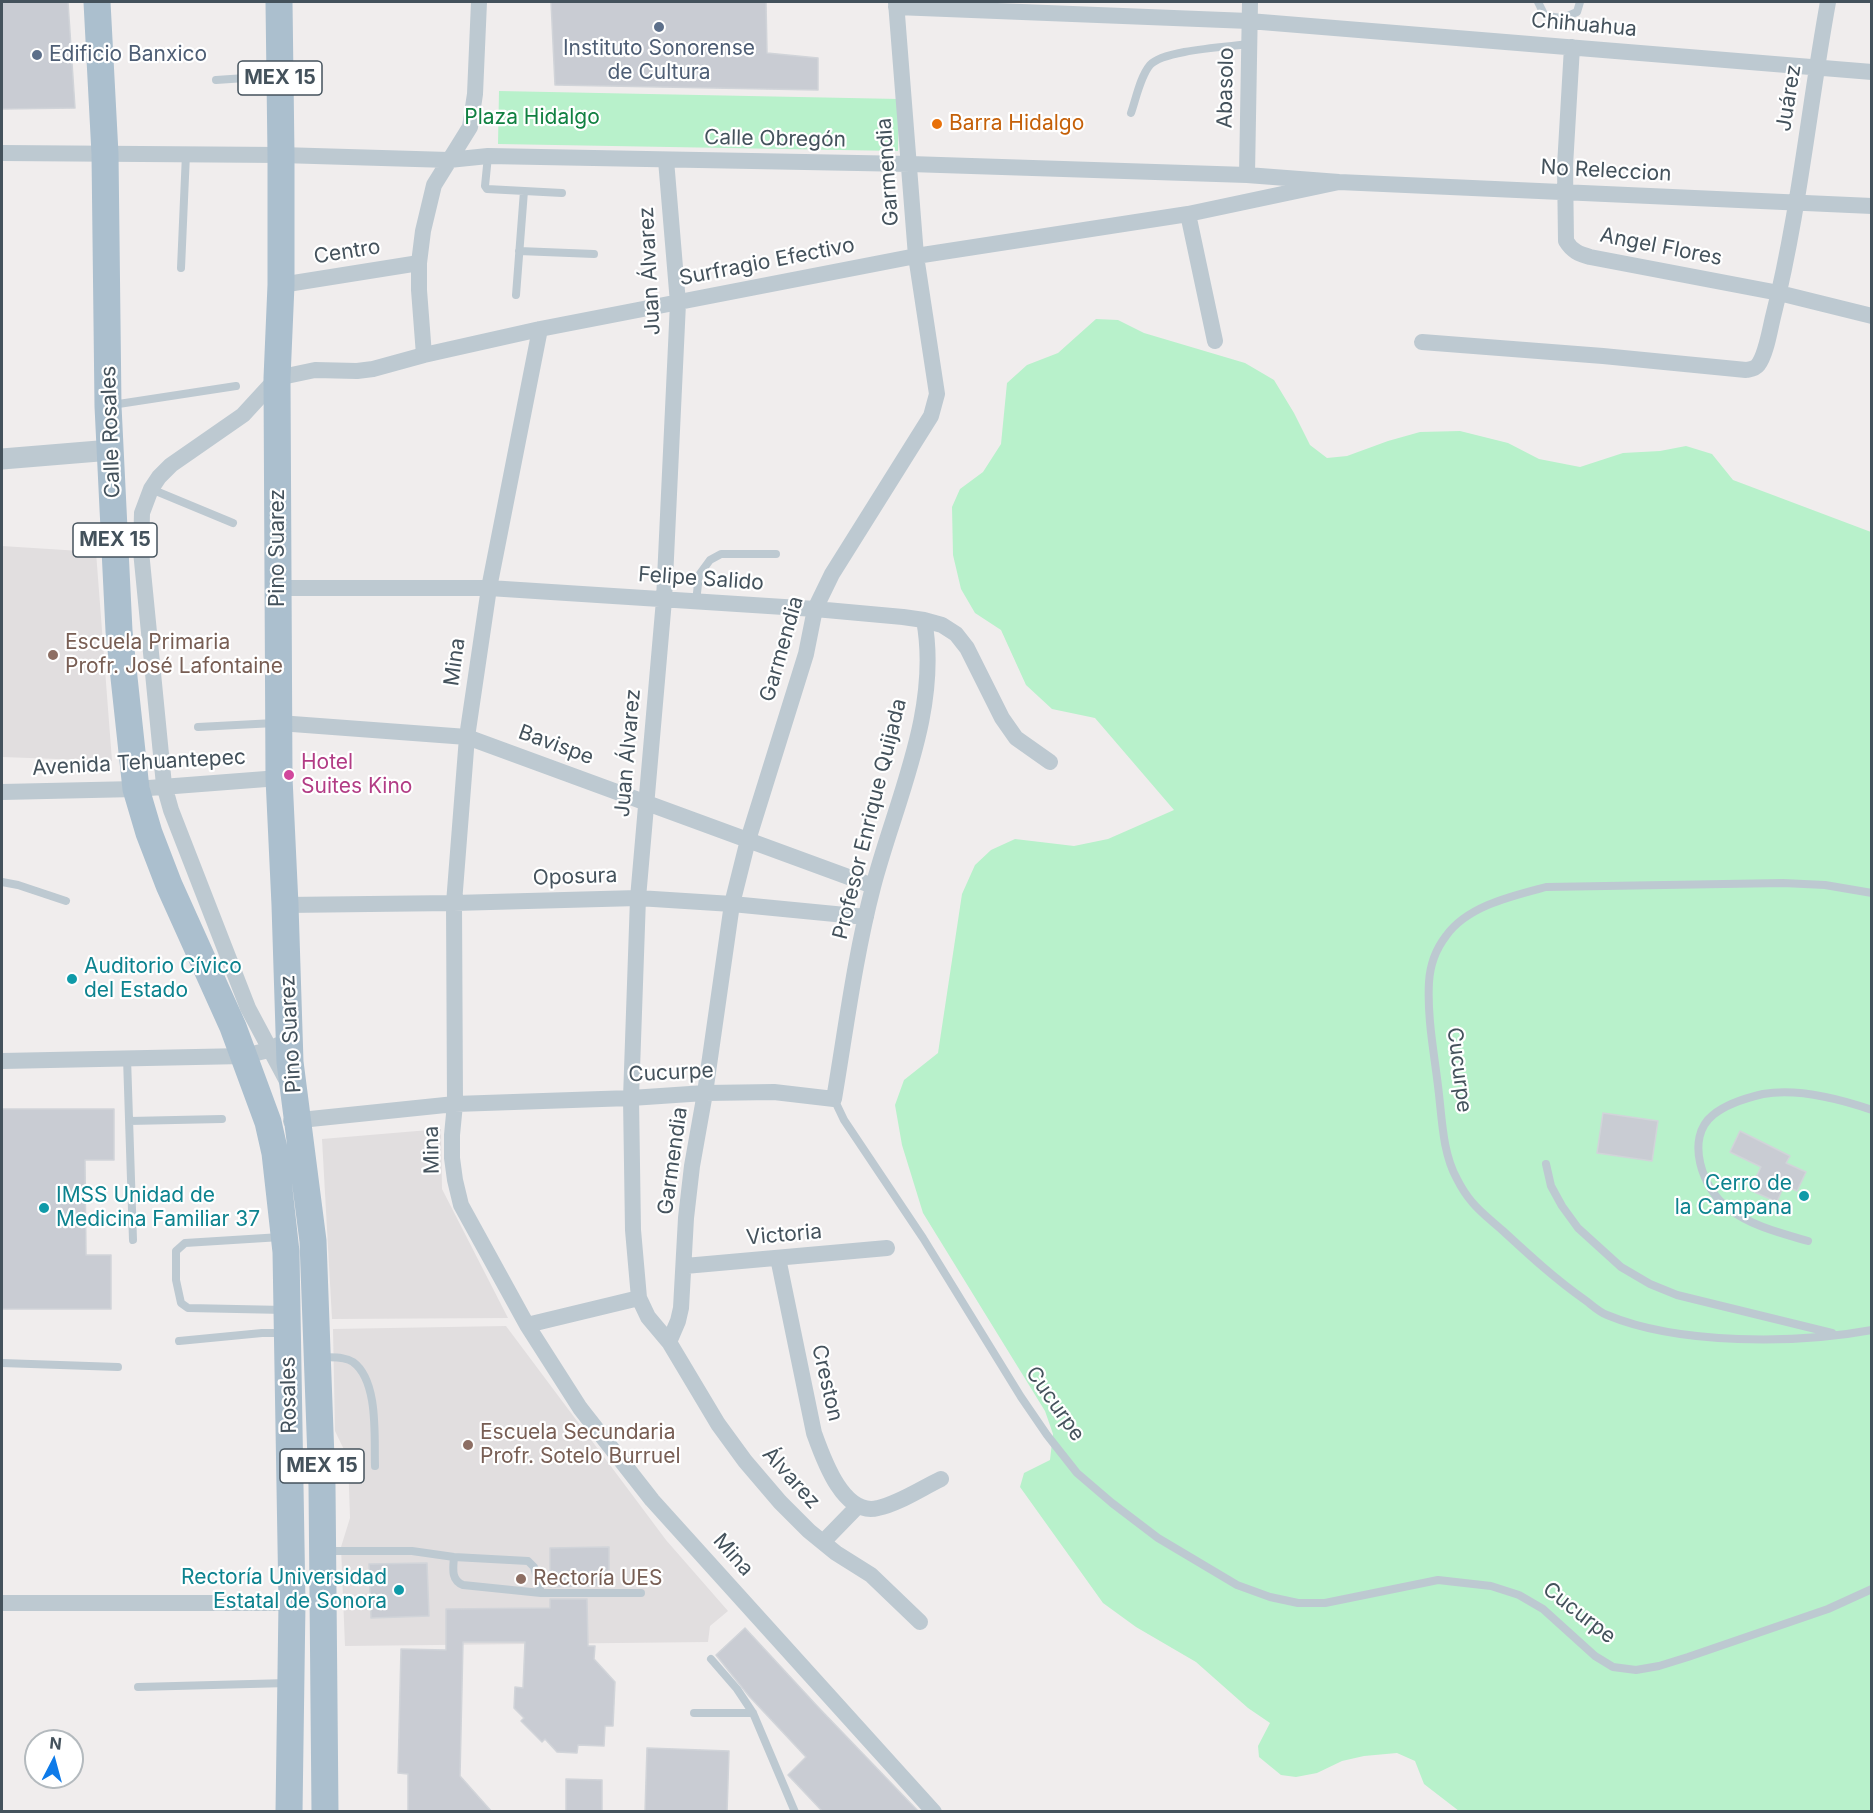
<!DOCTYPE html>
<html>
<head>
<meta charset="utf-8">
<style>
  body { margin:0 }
  #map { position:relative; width:1873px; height:1813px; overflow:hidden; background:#f0eded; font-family:Inter,sans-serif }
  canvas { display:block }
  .frame { position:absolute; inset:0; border:3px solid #44525c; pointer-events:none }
  .north { position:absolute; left:24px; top:1729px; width:60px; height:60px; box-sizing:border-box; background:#fff; border:2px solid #b4babe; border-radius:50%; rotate:6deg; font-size:16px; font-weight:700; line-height:24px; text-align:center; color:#44525c }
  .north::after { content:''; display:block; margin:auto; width:21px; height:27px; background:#0e7be9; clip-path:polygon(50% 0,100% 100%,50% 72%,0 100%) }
</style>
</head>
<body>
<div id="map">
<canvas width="1873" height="1813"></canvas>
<div class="frame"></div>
<div class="north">N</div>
</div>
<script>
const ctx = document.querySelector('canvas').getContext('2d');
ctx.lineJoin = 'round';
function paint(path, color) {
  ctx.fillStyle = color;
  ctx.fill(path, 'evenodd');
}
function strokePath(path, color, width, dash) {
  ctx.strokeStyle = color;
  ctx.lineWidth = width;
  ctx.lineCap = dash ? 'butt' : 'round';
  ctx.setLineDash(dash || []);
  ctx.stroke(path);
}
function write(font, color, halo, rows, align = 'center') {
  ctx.font = font + ' Inter,sans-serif';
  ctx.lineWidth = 4.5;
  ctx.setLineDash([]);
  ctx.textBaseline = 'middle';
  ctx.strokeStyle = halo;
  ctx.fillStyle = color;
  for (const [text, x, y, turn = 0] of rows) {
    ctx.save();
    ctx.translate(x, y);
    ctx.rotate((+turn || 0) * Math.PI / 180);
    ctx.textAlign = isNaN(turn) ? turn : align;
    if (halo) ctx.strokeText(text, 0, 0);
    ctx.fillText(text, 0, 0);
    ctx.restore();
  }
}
const education = new Path2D(`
  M 2,546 L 96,552 L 112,761 L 2,757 Z
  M 441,1129 L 442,1189 L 508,1318 L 332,1319 L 322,1139 Z
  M 506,1326 L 666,1540 L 728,1611 L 710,1626 L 708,1642 L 345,1646 L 341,1547 L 350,1518 L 348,1458 L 335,1431 L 333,1329 Z`);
const green = new Path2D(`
  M 499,91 L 899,99 L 898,151 L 498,144 Z
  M 1096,319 L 1118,320 L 1144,333 L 1245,363 L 1274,380 L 1294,413 L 1310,445 L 1327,458 L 1347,456 L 1388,441 L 1420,432 L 1460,431 L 1508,443 L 1539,459 L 1580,467 L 1623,453 L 1660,451 L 1686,446 L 1712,454 L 1733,480 L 1871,532 L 1871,1811 L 1459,1811 L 1424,1784 L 1415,1761 L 1397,1753 L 1364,1756 L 1342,1761 L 1317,1773 L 1296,1777 L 1281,1775 L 1259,1757 L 1258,1746 L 1270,1723 L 1248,1708 L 1196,1662 L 1136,1627 L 1103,1603 L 1020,1487 L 1024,1473 L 1050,1460 L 1053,1434 L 1045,1411 L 923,1213 L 902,1145 L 895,1105 L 904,1080 L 938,1053 L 962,894 L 975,865 L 991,850 L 1015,839 L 1074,846 L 1108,839 L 1174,810 L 1095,718 L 1052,709 L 1026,685 L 1001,630 L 975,613 L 961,589 L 953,555 L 952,507 L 960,489 L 983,472 L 1001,444 L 1007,383 L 1027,365 L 1058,353 Z`);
const building = new Path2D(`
  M 2,2 L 68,2 L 75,108 L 2,109 Z
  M 551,2 L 766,2 L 767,53 L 818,58 L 818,90 L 555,85 Z
  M 2,1109 L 114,1109 L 114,1160 L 85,1160 L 86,1255 L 111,1255 L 111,1309 L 2,1309 Z
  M 1603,1113 L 1658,1121 L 1652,1161 L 1597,1153 Z
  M 1740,1131 L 1790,1156 L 1786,1163 L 1806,1172 L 1797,1191 L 1784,1185 L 1777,1202 L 1750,1190 L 1761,1167 L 1730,1152 Z
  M 609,1547 L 609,1585 L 550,1587 L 550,1548 Z
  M 427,1563 L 429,1616 L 371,1618 L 369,1564 Z
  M 550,1599 L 587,1599 L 588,1646 L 595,1646 L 594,1659 L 615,1682 L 613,1726 L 605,1726 L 604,1746 L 578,1745 L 577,1753 L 557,1752 L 545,1739 L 542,1742 L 521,1721 L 524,1718 L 514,1708 L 515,1687 L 523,1688 L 525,1642 L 463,1642 L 460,1776 L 492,1812 L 408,1812 L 408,1774 L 398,1773 L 401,1649 L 446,1650 L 446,1609 L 550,1608 Z
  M 745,1628 L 819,1708 L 919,1812 L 823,1812 L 788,1775 L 806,1757 L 749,1696 L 716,1655 Z
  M 647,1748 L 729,1751 L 727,1812 L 645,1812 Z
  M 566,1779 L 602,1780 L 602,1812 L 566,1812 Z`);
const service = new Path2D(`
  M 1538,2 L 1545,16 L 1563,18 L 1577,12 L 1580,2
  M 216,80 L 275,76
  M 1131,113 C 1136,99 1140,77 1150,65 C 1163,50 1227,47 1249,44
  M 488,156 L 485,186 L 487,189 L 562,193
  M 519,251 L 594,254
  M 181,268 L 186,154
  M 516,295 L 524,191
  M 112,405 L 236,386
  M 151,489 L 233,523
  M 696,602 L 699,575 L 710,560 L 721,554 L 776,554
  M 198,727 L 275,723
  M 2,882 L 18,885 L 66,901
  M 1872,893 L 1825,885 L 1783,883 L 1546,887 C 1512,896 1467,906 1446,936 C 1436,949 1430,966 1429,982 C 1427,1017 1434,1052 1438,1086 C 1442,1116 1442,1152 1457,1179 C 1461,1187 1466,1195 1472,1202 C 1480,1212 1492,1221 1502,1230 C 1528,1254 1555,1279 1585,1300 C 1592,1305 1599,1312 1607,1315 C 1679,1345 1796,1344 1872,1330
  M 127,1058 L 133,1240
  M 834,1099 L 844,1120 L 923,1238 L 1021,1397 L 1047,1435 L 1077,1473 L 1112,1503 L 1158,1538 L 1237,1585 L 1270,1597 L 1298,1603 L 1325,1603 L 1438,1580 L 1491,1586 L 1519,1595 L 1543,1609 L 1595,1656 L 1613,1667 L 1636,1670 L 1659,1666 L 1688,1657 L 1828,1609 L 1872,1589
  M 129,1121 L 222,1119
  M 1546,1164 L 1551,1186 L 1562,1206 L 1578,1228 L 1621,1267 L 1650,1284 L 1677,1295 L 1832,1333
  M 281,1237 L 185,1243 L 176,1251 L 176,1280 L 181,1303 L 188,1308 L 285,1310
  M 1808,1241 C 1780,1233 1751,1226 1728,1208 C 1703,1190 1684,1138 1713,1115 C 1726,1104 1746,1098 1763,1094 C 1797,1088 1840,1099 1872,1110
  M 179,1341 L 262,1333 L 284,1333
  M 321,1357 C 331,1358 344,1356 353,1362 C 379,1381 374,1438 375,1466
  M 2,1363 L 118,1367
  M 326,1551 L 412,1551 L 454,1557 L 528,1561 L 534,1567 L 541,1593
  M 454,1557 C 453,1569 451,1580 463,1585 L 541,1593 L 641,1593
  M 711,1659 L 737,1689 L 753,1713 L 795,1812
  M 138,1687 L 288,1683
  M 694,1713 L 753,1713`);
const minor = new Path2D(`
  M 896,2 L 916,256 L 937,394 L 931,416 L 832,574 L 815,609 L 806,654 L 748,840 L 732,904 L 705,1093 L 692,1166 L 686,1218 L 681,1308 L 678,1321 L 669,1342 L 718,1424 L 745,1461 L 780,1502 L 809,1531 L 836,1553 L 871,1575 L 920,1622
  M 896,7 L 1249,21 L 1872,72
  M 1572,47 L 1565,166 L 1566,241 C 1572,251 1579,254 1590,257 L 1779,293 L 1872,316
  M 2,153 L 281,155 L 449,160 L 488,156 L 910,164 L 1247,175 L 1339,182 L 1872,206
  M 666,160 L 678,303 L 664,600 L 638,898 L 631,1098 L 633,1230 L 639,1298 L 648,1317 L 669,1342
  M 1247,175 L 1250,2
  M 1188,214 L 1215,341
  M 281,285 L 419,263
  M 540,329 L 489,588 L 467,737 L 454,903 L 455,1104 L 452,1135 L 452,1158 L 455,1180 L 461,1205 L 527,1325 L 580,1408 L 652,1500 L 934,1812
  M 1422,342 L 1603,356 L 1746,370 C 1751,369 1755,369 1758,365 C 1766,355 1770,329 1773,317 C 1799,214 1809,106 1828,2
  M 424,355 L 419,290 L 419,263 L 423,231 L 434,185 L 470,127 L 475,94 L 479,2
  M 278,588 L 489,588 L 815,609 L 903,617 L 924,620 L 942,625 L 956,634 L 967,648 L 1002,718 L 1016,738 L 1050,762
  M 279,723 L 467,737 L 873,886
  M 2,792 L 136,789 L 279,778
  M 285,905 L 454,903 L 638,898 L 732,904 L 866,917
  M 2,1061 L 244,1056 L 269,1050 L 278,1045
  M 288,1083 L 248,1008 L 171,810 L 164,785 L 141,551 L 142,513 L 151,489 L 159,477 L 171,465 L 243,415 L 277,378 L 315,370 L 357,371 L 373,369 L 424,355 L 540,329 L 916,256 L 1188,214 L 1339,182
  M 291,1121 L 455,1104 L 631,1098 L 705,1093 L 774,1092 L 834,1099 C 846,1028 855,956 873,887 C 895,802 941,710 924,620
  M 778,1258 L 814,1433 C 823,1458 843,1517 878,1508 C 898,1504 922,1488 941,1479
  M 685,1266 L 887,1248
  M 527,1325 L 639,1298
  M 823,1542 L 858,1506
  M 2,1603 L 292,1603`);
const tertiary = new Path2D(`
  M 2,459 L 111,450`);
const primary = new Path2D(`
  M 97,2 L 105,154 L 108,406 L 119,631 L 136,789 L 149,833 L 169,885 L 233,1027 L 268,1122 L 275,1153 L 286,1252 L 292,1603 L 289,1812
  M 279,2 L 281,155 L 281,285 L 277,378 L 279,778 L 285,905 L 290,1062 L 313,1241 L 322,1486 L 325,1812`);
const markers = [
  [659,27,6,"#5c6f8a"],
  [37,55,6,"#5c6f8a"],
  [937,124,6,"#e8710a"],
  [53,655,6,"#8d6e63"],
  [289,775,6,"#d1479c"],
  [72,979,6,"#0f9aa8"],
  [1804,1196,6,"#0f9aa8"],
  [44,1208,6,"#0f9aa8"],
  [468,1445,6,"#8d6e63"],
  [521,1579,6,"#8d6e63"],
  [399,1590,6,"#0f9aa8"]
];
const shields = [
  [280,78,84],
  [115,540,84],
  [322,1466,84]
];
const shieldNames = [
  ["MEX 15",280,78],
  ["MEX 15",115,540],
  ["MEX 15",322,1466]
];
const streetNames = [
  ["Chihuahua",1584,25,5],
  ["Abasolo",1226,88,-89],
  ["Juárez",1789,98,-81],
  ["Calle Obregón",775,139,1],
  ["No Releccion",1606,171,3],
  ["Garmendia",888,172,-94],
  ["Angel Flores",1661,247,11],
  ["Centro",347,252,-9],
  ["Surfragio Efectivo",767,262,-11],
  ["Juan Álvarez",650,271,-93],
  ["Calle Rosales",111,432,-92],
  ["Pino Suarez",278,548,-90],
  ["Felipe Salido",701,579,4],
  ["Garmendia",782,649,-74],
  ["Mina",455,662,-82],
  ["Bavispe",556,745,20],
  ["Juan Álvarez",628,753,-85],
  ["Avenida Tehuantepec",139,763,-3],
  ["Profesor Enrique Quijada",870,819,-76],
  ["Oposura",575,877,-2],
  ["Pino Suarez",291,1034,-93],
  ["Cucurpe",1459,1070,83],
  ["Cucurpe",671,1073,-3],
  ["Mina",432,1150,-91],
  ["Garmendia",673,1161,-82],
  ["Victoria",784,1235,-5],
  ["Creston",827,1383,77],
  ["Rosales",289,1395,-91],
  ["Cucurpe",1055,1404,55],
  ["Álvarez",791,1478,48],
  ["Mina",733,1555,48],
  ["Cucurpe",1579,1613,38]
];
const serviceNames = [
  ["Instituto Sonorense",659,49],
  ["de Cultura",659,73],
  ["Edificio Banxico",49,55,"left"]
];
const parkNames = [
  ["Plaza Hidalgo",532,118]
];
const foodNames = [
  ["Barra Hidalgo",949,124]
];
const educationNames = [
  ["Escuela Primaria",65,643],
  ["Profr. José Lafontaine",65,667],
  ["Escuela Secundaria",480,1433],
  ["Profr. Sotelo Burruel",480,1457],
  ["Rectoría UES",533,1579]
];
const hotelNames = [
  ["Hotel",301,763],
  ["Suites Kino",301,787]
];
const cultureNames = [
  ["Auditorio Cívico",84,967],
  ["del Estado",84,991],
  ["Cerro de",1792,1184,"right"],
  ["la Campana",1792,1208,"right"],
  ["IMSS Unidad de",56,1196],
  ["Medicina Familiar 37",56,1220],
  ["Rectoría Universidad",387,1578,"right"],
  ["Estatal de Sonora",387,1602,"right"]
];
paint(education, '#e1dedf');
paint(green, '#b8f1cb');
paint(building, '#c9ccd3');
strokePath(building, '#d1d4d9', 1.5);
strokePath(service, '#bdc9d1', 8);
strokePath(minor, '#bdc9d1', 16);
strokePath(tertiary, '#bdc9d1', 21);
strokePath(primary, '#abbfce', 27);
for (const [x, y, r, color] of markers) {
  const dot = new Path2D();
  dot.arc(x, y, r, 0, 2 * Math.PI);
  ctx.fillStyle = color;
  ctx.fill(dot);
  strokePath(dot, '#fff', 2);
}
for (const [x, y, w] of shields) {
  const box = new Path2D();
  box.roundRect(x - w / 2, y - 17, w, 34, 4.5);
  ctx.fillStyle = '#fff';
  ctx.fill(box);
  strokePath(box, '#44525c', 1.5);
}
write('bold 20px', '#44525c', null, shieldNames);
write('21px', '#44525c', '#fff', streetNames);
write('21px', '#4e5e75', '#fff', serviceNames);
write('21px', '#118142', '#fff', parkNames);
write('21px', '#c56008', '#fff', foodNames, 'left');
write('21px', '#785e54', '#fff', educationNames, 'left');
write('21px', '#b23c85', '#fff', hotelNames, 'left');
write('21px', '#0d838f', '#fff', cultureNames, 'left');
</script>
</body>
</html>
